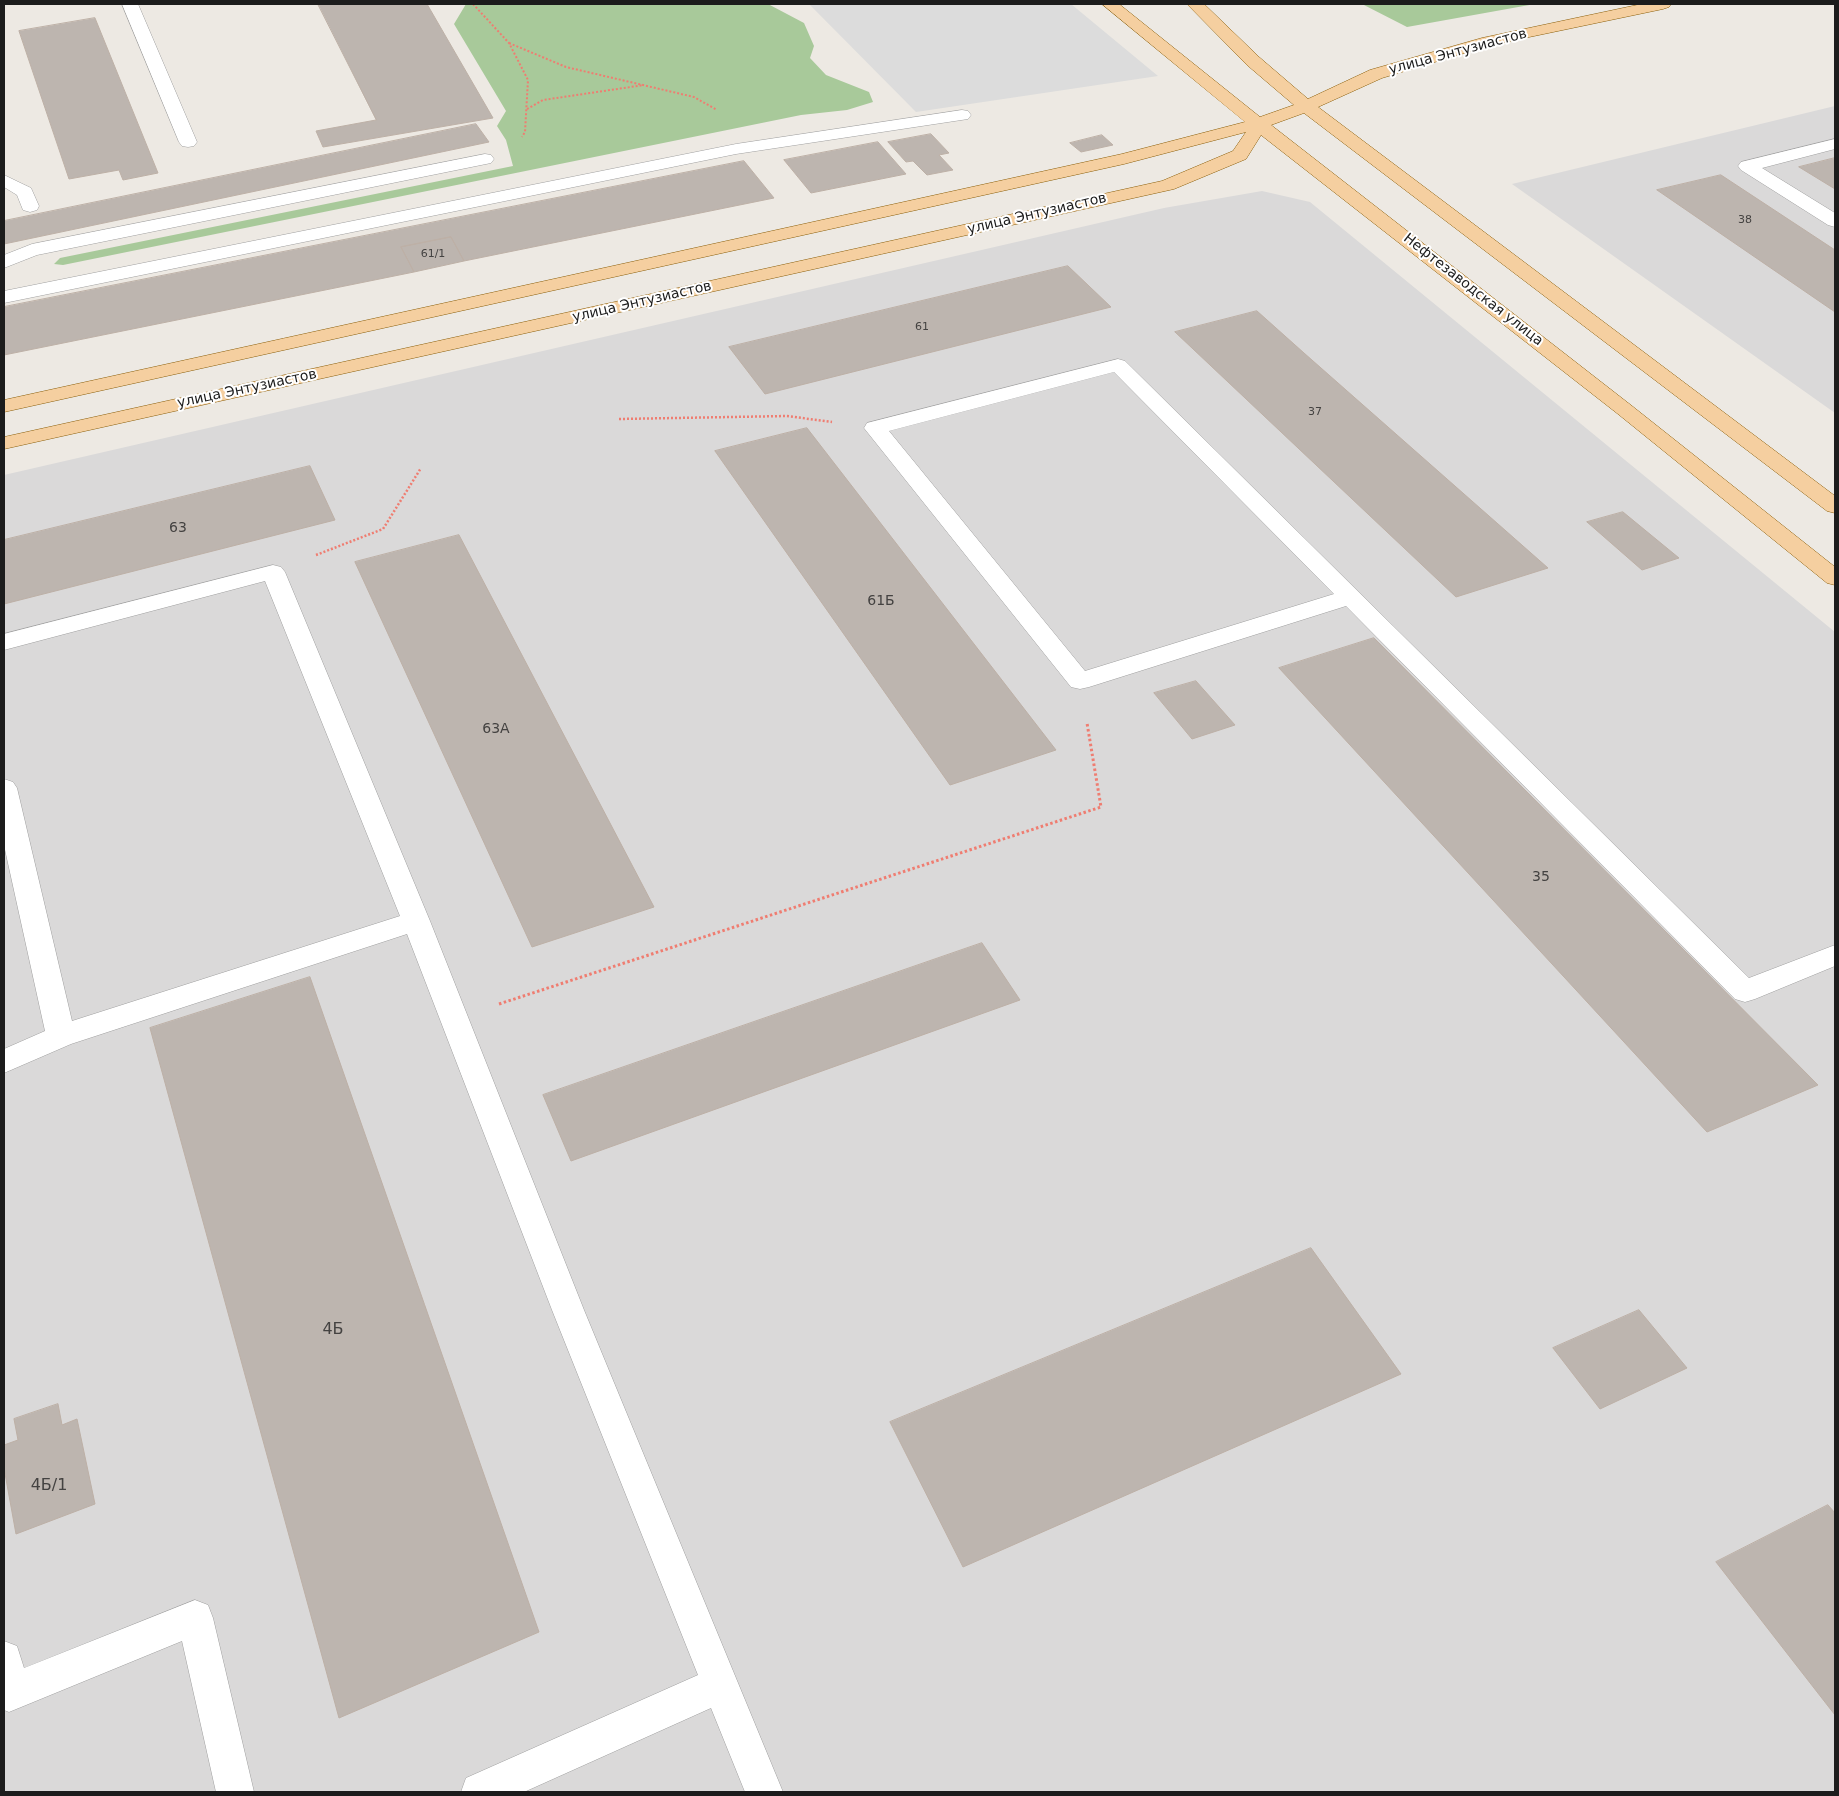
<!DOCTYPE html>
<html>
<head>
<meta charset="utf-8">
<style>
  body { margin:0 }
  #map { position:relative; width:1839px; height:1796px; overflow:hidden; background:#ede9e3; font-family:"DejaVu Sans",sans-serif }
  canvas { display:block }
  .frame { position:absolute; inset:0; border:5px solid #1c1c1c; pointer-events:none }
</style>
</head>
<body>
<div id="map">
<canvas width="1839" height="1796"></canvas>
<div class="frame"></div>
</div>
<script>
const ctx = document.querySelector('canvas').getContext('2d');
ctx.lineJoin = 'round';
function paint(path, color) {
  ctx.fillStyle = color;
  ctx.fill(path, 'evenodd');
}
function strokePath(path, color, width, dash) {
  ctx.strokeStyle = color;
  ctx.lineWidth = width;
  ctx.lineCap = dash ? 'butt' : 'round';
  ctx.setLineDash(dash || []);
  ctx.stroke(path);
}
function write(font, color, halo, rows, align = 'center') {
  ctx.font = font + ' "DejaVu Sans",sans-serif';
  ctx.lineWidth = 4;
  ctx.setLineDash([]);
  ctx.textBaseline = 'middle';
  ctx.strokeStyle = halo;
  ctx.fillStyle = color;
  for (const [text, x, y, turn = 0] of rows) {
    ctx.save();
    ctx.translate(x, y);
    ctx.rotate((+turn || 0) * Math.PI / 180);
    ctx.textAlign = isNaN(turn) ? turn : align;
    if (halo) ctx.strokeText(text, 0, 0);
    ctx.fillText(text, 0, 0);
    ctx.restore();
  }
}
const residential = new Path2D(`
  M 1835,106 L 1835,413 L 1512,184 Z
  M 1262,191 L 1310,202 L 1835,632 L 1835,1792 L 4,1792 L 4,475 L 1164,208 Z`);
const forest = new Path2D(`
  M 466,4 L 768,4 L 804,23 L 814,46 L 810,58 L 826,75 L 869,92 L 873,102 L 847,110 L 801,115 L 63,265 L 54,264 L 60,258 L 513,166 L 506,140 L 497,126 L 506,111 L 454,24 Z
  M 1362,4 L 1535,4 L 1407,27 Z`);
const parking = new Path2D(`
  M 809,4 L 1071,4 L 1158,76 L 916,112 Z`);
const building = new Path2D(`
  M 318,4 L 427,4 L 493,118 L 323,147 L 316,131 L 376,120 Z
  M 95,18 L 158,173 L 123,180 L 119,170 L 69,179 L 19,31 Z
  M 476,124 L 489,142 L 4,244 L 4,221 Z
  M 931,134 L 949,153 L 939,155 L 953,170 L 927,175 L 913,161 L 906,162 L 888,142 Z
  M 1102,135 L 1113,145 L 1081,152 L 1070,143 Z
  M 878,142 L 906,174 L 811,193 L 784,160 Z
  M 1835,158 L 1835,189 L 1799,167 Z
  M 744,161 L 774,198 L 464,261 L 451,237 L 401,247 L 414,272 L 4,355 L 4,307 Z
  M 1721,175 L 1835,250 L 1835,312 L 1657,190 Z
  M 451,237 L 464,261 L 414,272 L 401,247 Z
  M 1068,266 L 1111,307 L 765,394 L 729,347 Z
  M 1257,311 L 1304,353 L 1548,568 L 1456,597 L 1175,332 Z
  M 807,428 L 1056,750 L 950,785 L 715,451 Z
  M 310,466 L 335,520 L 4,604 L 4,540 Z
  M 1623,512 L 1679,558 L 1642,570 L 1587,522 Z
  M 459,535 L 654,907 L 532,947 L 355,562 Z
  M 1374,638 L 1818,1085 L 1707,1132 L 1279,668 Z
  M 1196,681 L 1235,725 L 1192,739 L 1154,693 Z
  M 982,943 L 1020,1000 L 571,1161 L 543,1095 Z
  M 310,977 L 539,1632 L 339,1718 L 150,1028 Z
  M 1311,1248 L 1401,1374 L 963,1567 L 890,1422 Z
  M 1639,1310 L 1687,1368 L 1600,1409 L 1553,1348 Z
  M 58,1404 L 62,1425 L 77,1419 L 95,1504 L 16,1534 L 4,1468 L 4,1445 L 18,1440 L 14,1419 Z
  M 1828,1505 L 1835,1513 L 1835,1715 L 1716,1562 Z`);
const pathFar2 = new Path2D(`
  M 473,4 L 509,43 L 528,80 L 525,132 L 522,137
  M 509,43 L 566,67 L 694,97 L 717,110
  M 527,109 L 543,100 L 644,85`);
const pathFar1 = new Path2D(`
  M 619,419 L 787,416 L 832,422
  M 316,555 L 383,529 L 421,468`);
const path = new Path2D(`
  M 499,1004 L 1101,807 L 1087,723`);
const minor = new Path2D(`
  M 122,4 L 138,4 L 197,142 L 194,146 L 188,147 L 182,146 L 179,142 Z
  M 962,110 L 968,111 L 971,115 L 968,119 L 736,154 L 4,303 L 4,291 L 736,144 Z
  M 1835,139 L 1835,149 L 1762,168 L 1835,213 L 1835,227 L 1828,225 L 1741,170 L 1738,166 L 1741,162 Z
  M 485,154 L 491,155 L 494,159 L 491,163 L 37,255 L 4,268 L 4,255 L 32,244 Z
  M 4,175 L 31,188 L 39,206 L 37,210 L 30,212 L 23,210 L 17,195 L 4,187 Z
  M 1118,359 L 1125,361 L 1749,978 L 1835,945 L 1835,966 L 1755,999 L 1745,1002 L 1735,999 L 1346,606 L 1089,687 L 1080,689 L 1071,687 L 864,428 L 867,423 ZM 1114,372 L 1334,594 L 1085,671 L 889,431 Z
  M 273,565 L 281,567 L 285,572 L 430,921 L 584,1310 L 783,1792 L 745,1792 L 711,1708 L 524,1792 L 461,1792 L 466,1778 L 698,1675 L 552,1310 L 407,934 L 71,1044 L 4,1073 L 4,1049 L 45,1031 L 4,845 L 4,779 L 13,782 L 17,788 L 72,1021 L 400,916 L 265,581 L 4,650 L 4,634 Z
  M 195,1600 L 208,1605 L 213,1618 L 254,1792 L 216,1792 L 182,1641 L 9,1712 L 4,1710 L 4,1641 L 17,1646 L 24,1668 Z`);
const major = new Path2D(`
  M 1102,4 L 1119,4 L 1260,117 L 1294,105 L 1247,65 L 1187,4 L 1204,4 L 1259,57 L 1308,99 L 1370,70 L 1482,38 L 1642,4 L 1671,4 L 1669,7 L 1663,9 L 1491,45 L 1382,78 L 1318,107 L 1835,496 L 1835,513 L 1827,511 L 1304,113 L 1271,125 L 1632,406 L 1835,567 L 1835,585 L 1827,583 L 1618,414 L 1261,135 L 1246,159 L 1174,189 L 4,449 L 4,437 L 1162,181 L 1233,151 L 1246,132 L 1124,164 L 4,412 L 4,400 L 1122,154 L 1245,122 Z`);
const farNumbernames = [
  ["38",1745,220],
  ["61/1",433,254],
  ["61",922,327],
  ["37",1315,412]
];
const farStreetnames = [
  ["улица Энтузиастов",1458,52,-15],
  ["улица Энтузиастов",1037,214,-13],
  ["Нефтезаводская улица",1473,290,38],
  ["улица Энтузиастов",642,302,-13],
  ["улица Энтузиастов",247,389,-12]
];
const numberNames = [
  ["63",178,528],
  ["61Б",881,601],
  ["63А",496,729],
  ["35",1541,877]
];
const nearNumbernames = [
  ["4Б",333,1330],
  ["4Б/1",49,1486]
];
paint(residential, '#dad9d9');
paint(forest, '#a8c99a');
paint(parking, '#dcdcdc');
paint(building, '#bdb5af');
strokePath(building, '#bdb0a6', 1);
strokePath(minor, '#a0a0a0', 1);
strokePath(major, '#8a5e0a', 1);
strokePath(pathFar2, '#ef7d71', 2, [2, 2]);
strokePath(pathFar1, '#ef7d71', 2.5, [2, 2]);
strokePath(path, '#ef7d71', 3, [2.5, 2.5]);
paint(minor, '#fff');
paint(major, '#f5cfa0');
write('11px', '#444241', null, farNumbernames);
write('14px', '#1c1c1c', '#fff', farStreetnames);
write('14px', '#444241', null, numberNames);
write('16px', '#444241', null, nearNumbernames);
</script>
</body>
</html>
